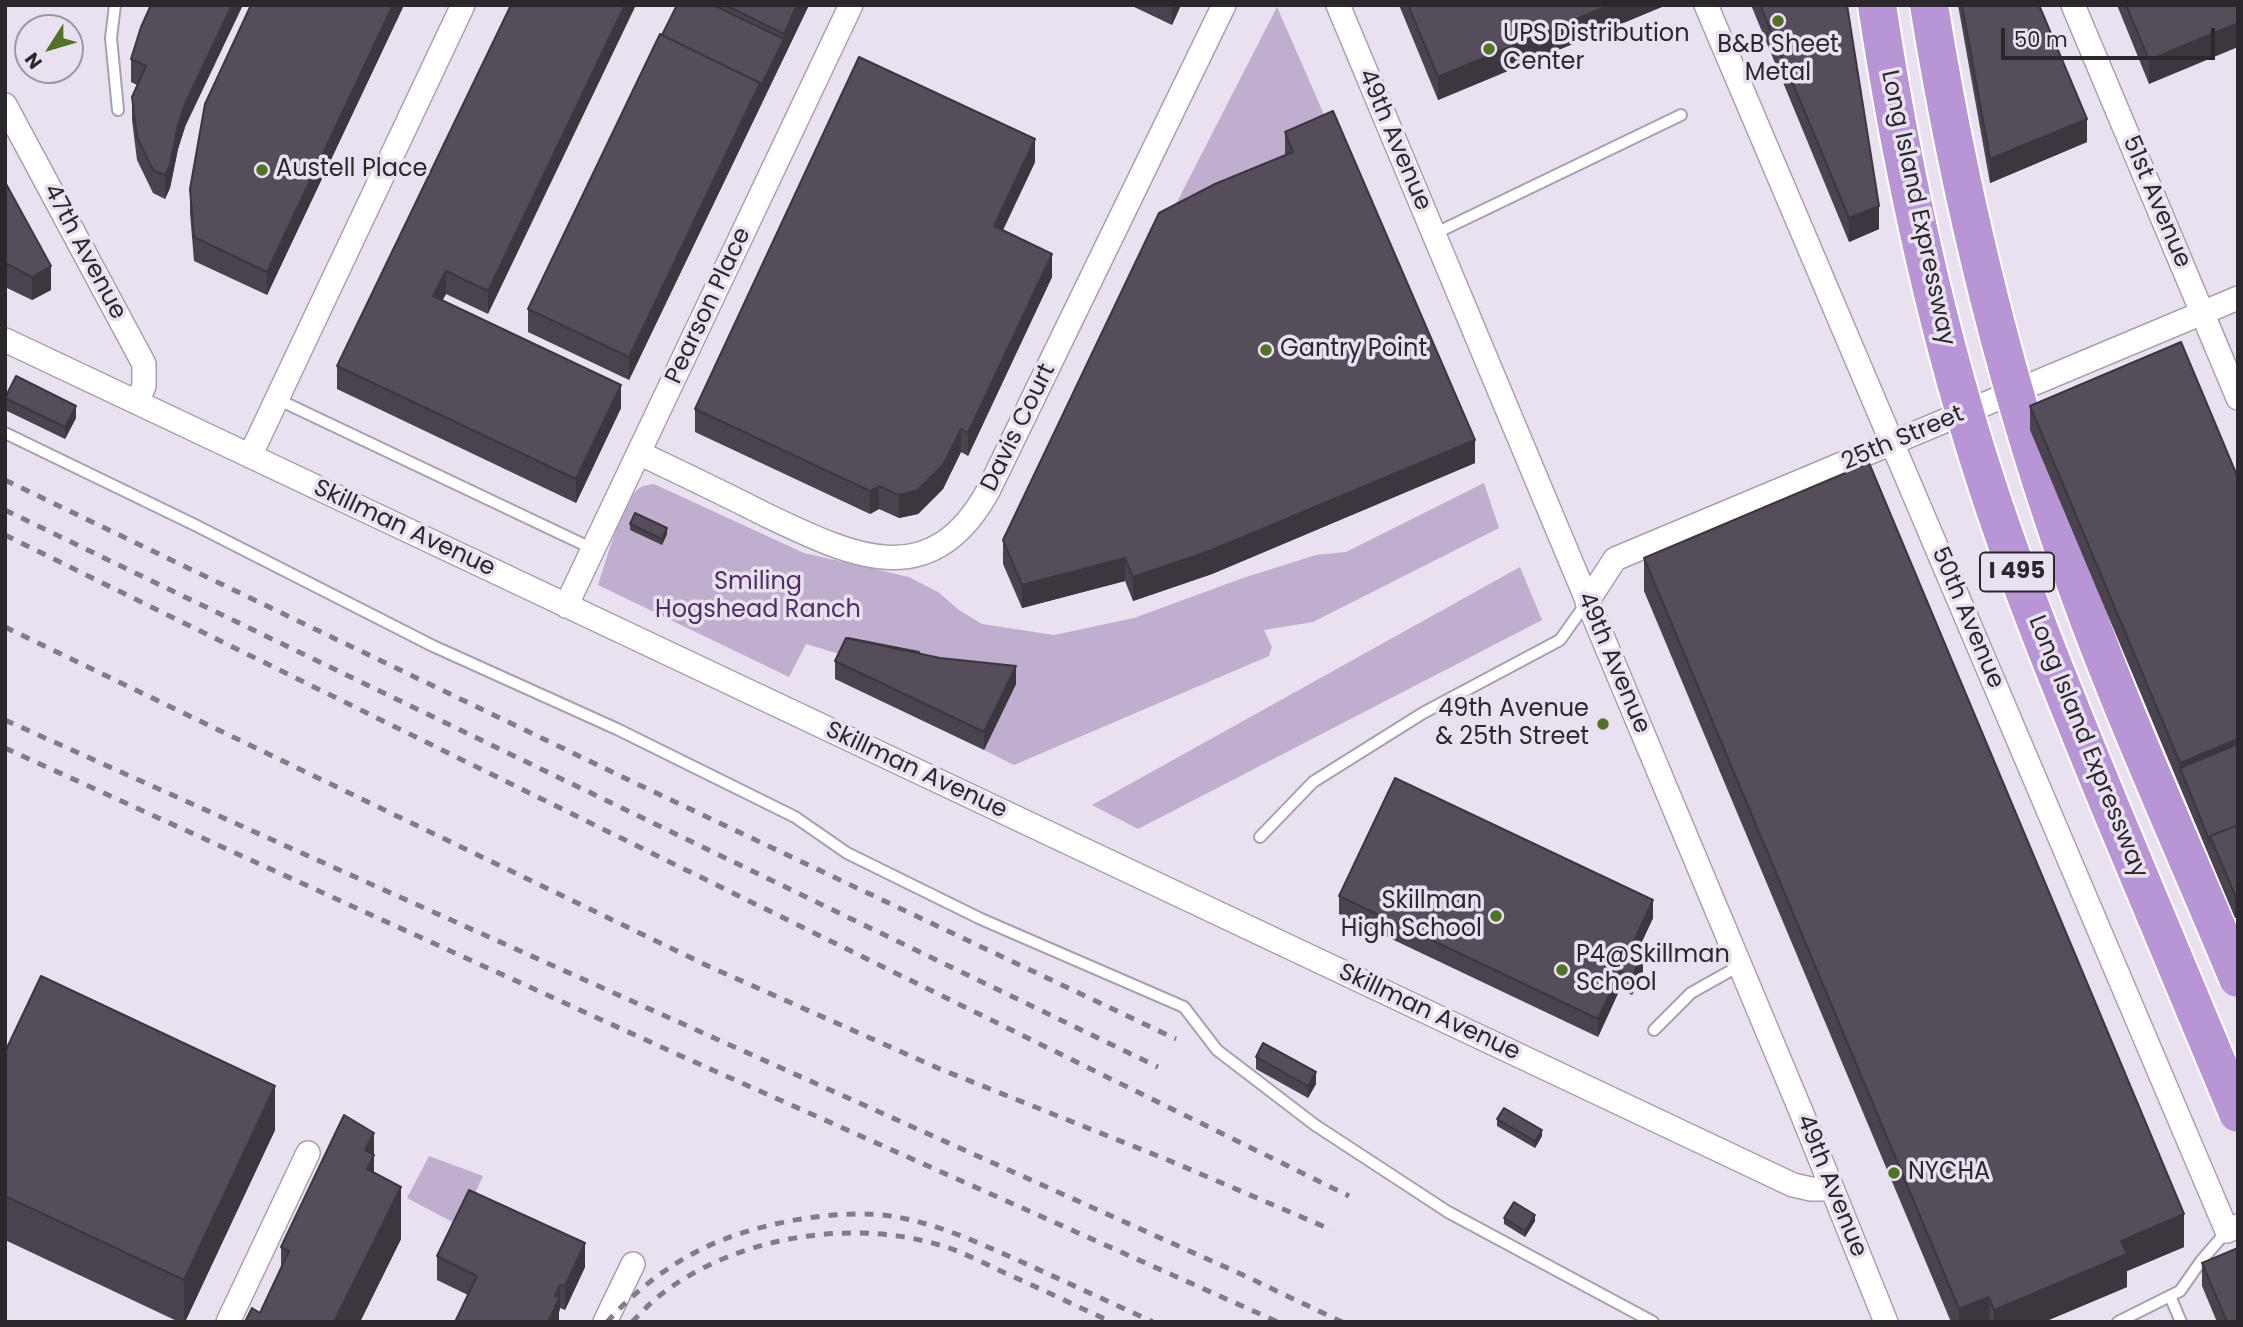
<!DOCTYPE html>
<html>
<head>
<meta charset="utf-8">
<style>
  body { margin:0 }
  #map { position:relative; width:2243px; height:1327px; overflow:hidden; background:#e9e1f0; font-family:Poppins,sans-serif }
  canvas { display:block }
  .frame { position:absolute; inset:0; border:7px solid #2b272d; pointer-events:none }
  .north { position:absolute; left:14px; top:14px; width:70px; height:70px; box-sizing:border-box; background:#e9e1f0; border:2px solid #9d97a2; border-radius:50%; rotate:233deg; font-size:19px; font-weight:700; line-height:28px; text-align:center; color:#2b272d }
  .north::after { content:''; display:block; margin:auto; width:24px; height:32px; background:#527229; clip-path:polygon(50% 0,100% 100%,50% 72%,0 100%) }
  .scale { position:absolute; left:2001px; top:28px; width:214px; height:32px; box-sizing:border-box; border:4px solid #2b272d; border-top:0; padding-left:9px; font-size:21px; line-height:24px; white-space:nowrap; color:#2b272d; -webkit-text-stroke:5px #e9e1f0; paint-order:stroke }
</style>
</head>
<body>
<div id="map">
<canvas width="2243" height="1327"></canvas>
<div class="frame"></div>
<div class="north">N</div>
<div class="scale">50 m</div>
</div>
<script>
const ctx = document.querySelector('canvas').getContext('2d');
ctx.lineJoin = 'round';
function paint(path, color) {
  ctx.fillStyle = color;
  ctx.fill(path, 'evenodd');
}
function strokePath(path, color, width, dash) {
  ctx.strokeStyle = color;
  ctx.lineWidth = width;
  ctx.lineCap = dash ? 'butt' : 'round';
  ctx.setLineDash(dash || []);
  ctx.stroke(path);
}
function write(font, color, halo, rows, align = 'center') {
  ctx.font = font + ' Poppins,sans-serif';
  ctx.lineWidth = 7;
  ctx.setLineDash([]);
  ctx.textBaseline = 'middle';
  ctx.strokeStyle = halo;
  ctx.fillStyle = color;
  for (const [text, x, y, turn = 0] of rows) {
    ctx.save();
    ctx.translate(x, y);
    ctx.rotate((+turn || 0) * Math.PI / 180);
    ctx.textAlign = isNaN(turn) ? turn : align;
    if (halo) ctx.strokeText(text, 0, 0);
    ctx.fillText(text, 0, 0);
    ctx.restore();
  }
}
const green = new Path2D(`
  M 1277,7 L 1333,135 L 1159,237 Z
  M 1484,483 L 1499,528 L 1313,622 L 1264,630 L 1272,647 L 1269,656 L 1014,765 L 984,750 L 1015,684 L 846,656 L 806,644 L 789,677 L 598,585 C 606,562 621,503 638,489 C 643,485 648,485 654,484 L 804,553 L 909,577 L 938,592 L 959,610 L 982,624 L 1054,635 L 1134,618 L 1243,578 L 1316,555 L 1346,552 Z
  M 1520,567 L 1542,620 L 1138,829 L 1092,805 Z
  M 429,1156 L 483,1176 L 460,1226 L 407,1198 Z`);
const lane = new Path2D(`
  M 115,5 L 111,38 L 118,110
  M 1434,234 L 1681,115
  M 277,399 L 593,549
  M 5,433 L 195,525 L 433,646 L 617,729 L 795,817 L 847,853 L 981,919 L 1184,1007 L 1217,1050 L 1315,1125 L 1448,1212 L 1653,1322
  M 1260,837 L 1313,782 L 1423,713 L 1560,640 L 1587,602
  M 1654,1030 L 1691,993 L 1739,966
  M 2170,1296 L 2181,1322
  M 2118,1322 L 2180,1291 L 2201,1261 L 2227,1231`);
const street = new Path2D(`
  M 1338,5 L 1800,1109 L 1886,1322
  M 1706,5 L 2227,1231 L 2238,1226
  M 2073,5 L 2238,398
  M 5,105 L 144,364 L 144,386 L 137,402
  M 5,340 L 1793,1185 L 1811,1189 L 1831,1189
  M 639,453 C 681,473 723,493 764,514 C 850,555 931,597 989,489 L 1224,5
  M 250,456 L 463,5
  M 1587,602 L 1615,559 L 2238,298
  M 566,606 L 851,5
  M 228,1322 L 308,1153
  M 605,1322 L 633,1264`);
const rail = new Path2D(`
  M 5,480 L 631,781 L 1176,1039
  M 5,510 L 1158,1067
  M 5,535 L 1349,1196
  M 5,627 L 708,966 L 940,1069 L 1168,1160 L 1332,1230
  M 5,720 L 1243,1275 L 1342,1322
  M 5,748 L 670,1051 L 1278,1322
  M 607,1322 C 634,1292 668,1265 704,1248 C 755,1223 841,1207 897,1217 C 941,1225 981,1244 1022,1262 C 1066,1282 1109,1302 1153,1322
  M 632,1322 C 641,1313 649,1304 659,1296 C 736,1235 859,1216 952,1249 C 970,1256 988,1265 1005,1273 C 1041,1289 1076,1306 1112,1322`);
const highwayBridge = new Path2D(`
  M 1877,5 C 1902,170 1937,333 1989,491 C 2024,597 2067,701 2109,804 C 2152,907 2195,1010 2238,1113
  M 1929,5 C 1961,204 2009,398 2077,587 C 2125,720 2184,848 2238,978`);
const wall = new Path2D(`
  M 404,5 L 267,295 L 194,261 L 190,213 L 190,189 Z
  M 511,5 L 488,314 L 446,294 L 442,300 L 621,408 L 576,503 L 337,389 L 337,366 Z
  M 677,5 L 809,5 L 629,380 L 528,332 L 528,309 Z
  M 1130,5 L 1181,5 L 1172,25 Z
  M 1399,5 L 1664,5 L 1664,6 L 1438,100 Z
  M 1751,5 L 1847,5 L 1879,229 L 1849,242 Z
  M 1958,5 L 2039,5 L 2087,142 L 1990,183 Z
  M 2117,5 L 2238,5 L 2149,84 Z
  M 141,27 L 185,127 L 178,149 L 170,188 L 165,199 L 153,193 L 137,160 L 132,120 L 132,97 L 137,85 L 131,82 L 131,59 Z
  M 1285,132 L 1475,463 L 1212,574 L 1133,601 L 1125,581 L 1022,608 L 1003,564 L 1003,540 L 1285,155 Z
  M 1035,162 L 1003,230 L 1052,277 L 968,456 L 961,452 L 943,489 L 918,514 L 899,518 L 879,509 L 870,514 L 695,432 L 695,409 Z
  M 5,182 L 51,290 L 32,300 L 5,287 Z
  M 5,397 L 76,418 L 65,439 L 5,410 Z
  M 2030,406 L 2238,478 L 2235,918 L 2030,430 Z
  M 630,524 L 667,534 L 662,545 L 630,530 Z
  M 1644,558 L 2184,1247 L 2127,1271 L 2127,1287 L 2044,1322 L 1951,1322 L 1644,591 Z
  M 919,653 L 1016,684 L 984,750 L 835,679 L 835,661 Z
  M 1339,896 L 1653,918 L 1638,950 L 1643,971 L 1632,995 L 1620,989 L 1598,1037 L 1339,914 Z
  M 5,1052 L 275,1130 L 185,1322 L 179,1322 L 5,1240 Z
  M 1256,1057 L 1316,1084 L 1308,1098 L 1256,1069 Z
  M 1497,1119 L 1542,1136 L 1535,1148 L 1497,1126 Z
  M 374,1133 L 374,1173 L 401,1239 L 360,1322 L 245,1322 L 260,1313 L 281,1268 L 281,1247 Z
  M 1504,1218 L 1535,1221 L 1525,1237 L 1504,1224 Z
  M 437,1256 L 585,1267 L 565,1310 L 560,1308 L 559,1312 L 559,1322 L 468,1295 L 437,1280 Z
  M 2202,1263 L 2238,1322 L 2217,1322 L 2202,1286 Z`);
const shadedWall = new Path2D(`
  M 232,5 L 243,5 L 185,127 L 178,149 L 170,188 L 165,199 L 165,175 L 178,125 L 185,104 Z
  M 393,5 L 404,5 L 267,295 L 267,272 Z
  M 625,5 L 636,5 L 488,314 L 488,291 Z
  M 797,5 L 809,5 L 629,380 L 629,357 L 760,83 L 784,39 L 784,34 Z
  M 1172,5 L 1181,5 L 1172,25 Z
  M 1610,5 L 1664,5 L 1664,6 L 1438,100 L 1438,77 Z
  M 2238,23 L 2238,47 L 2149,84 L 2149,60 Z
  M 2087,119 L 2087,142 L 1990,183 L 1990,159 Z
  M 1035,139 L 1035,162 L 994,249 L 994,226 Z
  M 1879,206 L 1879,229 L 1849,242 L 1849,218 Z
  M 1052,254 L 1052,277 L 968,456 L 968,433 Z
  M 51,266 L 51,290 L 32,300 L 32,277 Z
  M 446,271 L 446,294 L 433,319 L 433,296 Z
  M 621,385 L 621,408 L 576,503 L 576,479 Z
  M 76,406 L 76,418 L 65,439 L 65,427 Z
  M 961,429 L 961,452 L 943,489 L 918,514 L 899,518 L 899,495 Z
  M 1475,440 L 1475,463 L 1212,574 L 1133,601 L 1133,577 Z
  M 879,486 L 879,509 L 870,514 L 870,491 Z
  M 667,528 L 667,534 L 662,545 L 662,539 Z
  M 1125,558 L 1125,581 L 1022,608 L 1022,585 Z
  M 1016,666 L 1016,684 L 984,750 L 984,732 Z
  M 2238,739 L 2238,762 L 2180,768 L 2180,786 L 2180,763 Z
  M 2238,893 L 2238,917 L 2235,918 L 2235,895 Z
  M 1653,900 L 1653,918 L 1631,965 L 1631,947 Z
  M 1643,953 L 1643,971 L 1632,995 L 1632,977 Z
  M 1620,971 L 1620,989 L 1598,1037 L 1598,1019 Z
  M 1316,1072 L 1316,1084 L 1308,1098 L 1308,1086 Z
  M 275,1086 L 275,1130 L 185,1322 L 184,1322 L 184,1280 Z
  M 1542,1130 L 1542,1136 L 1535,1148 L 1535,1141 Z
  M 374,1133 L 374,1207 L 367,1222 L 365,1150 Z
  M 401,1187 L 401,1239 L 360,1322 L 334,1322 Z
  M 2184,1214 L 2184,1247 L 2127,1271 L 2127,1287 L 2044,1322 L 1994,1322 L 1994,1310 L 2121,1241 Z
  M 1535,1215 L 1535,1221 L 1525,1237 L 1525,1231 Z
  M 585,1243 L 585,1267 L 565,1310 L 565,1286 Z
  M 560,1285 L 560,1308 L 559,1312 L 559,1322 L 548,1322 L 555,1296 Z
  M 1989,1297 L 1989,1322 L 1959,1322 L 1959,1309 Z`);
const building = new Path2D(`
  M 151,5 L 232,5 L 185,104 L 178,125 L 170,165 L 165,175 L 153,170 L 137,137 L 132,97 L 146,66 L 131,59 L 141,27 Z
  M 251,5 L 393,5 L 267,272 L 194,237 L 190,189 L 205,104 Z
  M 511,5 L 625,5 L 488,291 L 446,271 L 433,296 L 621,385 L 576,479 L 337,366 Z
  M 677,5 L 713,5 L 784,39 L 760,88 L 760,83 L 662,35 Z
  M 725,5 L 797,5 L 784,34 Z
  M 1408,5 L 1610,5 L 1438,77 Z
  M 1760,5 L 1847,5 L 1879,206 L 1849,218 Z
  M 1962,5 L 2039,5 L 2087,119 L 1990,159 Z
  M 2126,5 L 2238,5 L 2238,23 L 2149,60 Z
  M 660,34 L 760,83 L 629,357 L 528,309 Z
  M 859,57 L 1035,139 L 994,226 L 1052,254 L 968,433 L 961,429 L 943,465 L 918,490 L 899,495 L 879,486 L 870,491 L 695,409 Z
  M 1333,111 L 1475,440 L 1212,550 L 1133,577 L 1125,558 L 1022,585 L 1003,540 L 1159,213 L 1215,184 L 1293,152 L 1285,132 Z
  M 5,182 L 51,266 L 32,277 L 5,263 Z
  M 2181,342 L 2238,478 L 2238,739 L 2180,763 L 2030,406 Z
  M 16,376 L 76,406 L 65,427 L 5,398 Z
  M 1869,463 L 2184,1214 L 2121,1241 L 2127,1254 L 1994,1310 L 1989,1297 L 1959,1309 L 1644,558 Z
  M 635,513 L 667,528 L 662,539 L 630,524 Z
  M 846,638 L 940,658 L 1016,666 L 984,732 L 835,661 Z
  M 848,638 L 919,652 L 918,653 Z
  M 2238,744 L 2238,825 L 2210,836 L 2210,842 L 2180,768 Z
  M 1395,778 L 1653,900 L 1631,947 L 1643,953 L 1632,977 L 1620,971 L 1598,1019 L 1339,896 Z
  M 2238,825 L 2238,893 L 2235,895 L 2210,836 Z
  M 41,976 L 275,1086 L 184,1280 L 5,1196 L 5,1052 Z
  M 1263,1043 L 1316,1072 L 1308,1086 L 1256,1057 Z
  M 1504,1108 L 1542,1130 L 1535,1141 L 1497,1119 Z
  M 344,1115 L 374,1133 L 365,1150 L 374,1155 L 367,1169 L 401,1187 L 334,1322 L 245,1322 L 252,1308 L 260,1313 L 289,1251 L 281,1247 Z
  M 469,1190 L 585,1243 L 565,1286 L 560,1285 L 555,1296 L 559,1299 L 548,1322 L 455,1322 L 477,1276 L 437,1256 Z
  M 1514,1202 L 1535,1215 L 1525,1231 L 1504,1218 Z
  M 2238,1248 L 2238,1322 L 2227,1322 L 2202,1263 Z`);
const markers = [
  [1778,21,7,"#527229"],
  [1489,49,7,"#527229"],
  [262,170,7,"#527229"],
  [1266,350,7,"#527229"],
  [1603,724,7,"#527229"],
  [1496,916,7,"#527229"],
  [1562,970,7,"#527229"],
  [1894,1173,7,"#527229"]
];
const shields = [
  [2017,572,74]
];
const shieldNames = [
  ["I 495",2017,572]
];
const poiNames = [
  ["UPS Distribution",1503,35],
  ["Center",1503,63],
  ["B&B Sheet",1778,46,"center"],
  ["Metal",1778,74,"center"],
  ["Austell Place",276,170],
  ["Gantry Point",1280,350],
  ["49th Avenue",1589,710,"right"],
  ["& 25th Street",1589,738,"right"],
  ["Skillman",1482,902,"right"],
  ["High School",1482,930,"right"],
  ["P4@Skillman",1576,956],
  ["School",1576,984],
  ["NYCHA",1908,1173]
];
const streetNames = [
  ["49th Avenue",1394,140,67],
  ["51st Avenue",2156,202,67],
  ["Long Island Expressway",1917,208,78],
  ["47th Avenue",84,252,62],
  ["Pearson Place",709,306,-65],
  ["Davis Court",1019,428,-64],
  ["25th Street",1903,439,-23],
  ["Skillman Avenue",404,529,25],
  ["50th Avenue",1967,618,67],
  ["49th Avenue",1613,663,67],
  ["Long Island Expressway",2087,747,68],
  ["Skillman Avenue",916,771,25],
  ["Skillman Avenue",1429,1013,25],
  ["49th Avenue",1831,1186,68]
];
const parkNames = [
  ["Smiling",758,583],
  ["Hogshead Ranch",758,611]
];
paint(green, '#c0aecf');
strokePath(lane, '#a8a0af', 14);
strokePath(street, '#a8a0af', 26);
strokePath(lane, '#fff', 10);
strokePath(street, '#fff', 23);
strokePath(rail, '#827c86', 5, [9, 9]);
strokePath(highwayBridge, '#fff', 42, []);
strokePath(highwayBridge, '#b895d4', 38);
paint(wall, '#49434d');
paint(shadedWall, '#3c373f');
paint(building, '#554e5a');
strokePath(building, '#3c373f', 2);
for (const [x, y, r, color] of markers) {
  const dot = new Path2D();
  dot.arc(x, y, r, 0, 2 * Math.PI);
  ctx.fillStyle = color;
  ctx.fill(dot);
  strokePath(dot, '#e9e1f0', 2.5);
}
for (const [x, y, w] of shields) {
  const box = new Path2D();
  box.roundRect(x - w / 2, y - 19.5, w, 39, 5);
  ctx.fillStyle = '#e9e1f0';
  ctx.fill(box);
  strokePath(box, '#2b272d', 2);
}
write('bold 23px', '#2b272d', null, shieldNames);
write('24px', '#2b272d', '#e9e1f0', poiNames, 'left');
write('24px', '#2b272d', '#e9e1f0', streetNames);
write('24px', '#4d2f63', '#e9e1f0', parkNames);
</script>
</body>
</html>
